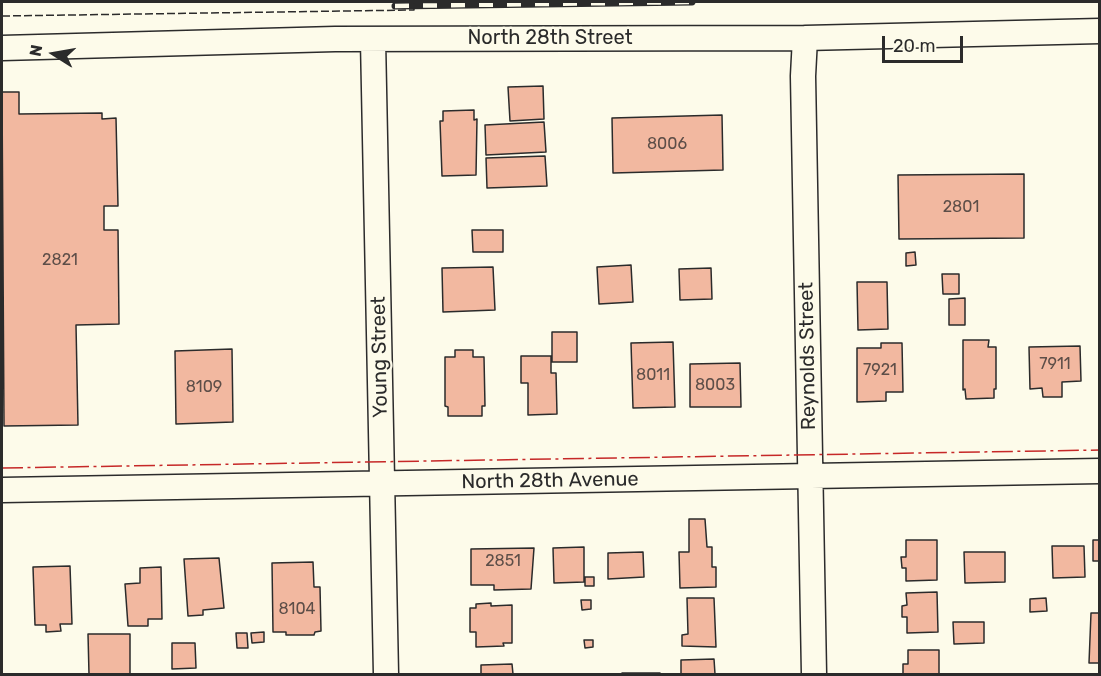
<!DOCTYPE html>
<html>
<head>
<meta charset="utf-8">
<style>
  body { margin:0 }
  #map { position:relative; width:1101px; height:676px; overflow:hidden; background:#fdfbea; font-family:Rubik,sans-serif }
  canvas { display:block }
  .frame { position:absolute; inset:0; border:3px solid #2b2b2b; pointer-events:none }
  .north { position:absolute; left:24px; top:24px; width:60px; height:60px; -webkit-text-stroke:4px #fdfbea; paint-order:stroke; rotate:281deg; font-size:16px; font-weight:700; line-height:24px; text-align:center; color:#2b2b2b }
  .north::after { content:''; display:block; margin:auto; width:21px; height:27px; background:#2b2b2b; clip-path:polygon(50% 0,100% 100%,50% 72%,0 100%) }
  .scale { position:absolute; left:882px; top:36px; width:81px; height:27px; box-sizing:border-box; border:3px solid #2b2b2b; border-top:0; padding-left:8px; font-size:18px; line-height:21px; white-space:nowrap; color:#2b2b2b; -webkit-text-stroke:4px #fdfbea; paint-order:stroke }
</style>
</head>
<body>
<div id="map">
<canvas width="1101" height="676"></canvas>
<div class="frame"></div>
<div class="north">N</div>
<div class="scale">20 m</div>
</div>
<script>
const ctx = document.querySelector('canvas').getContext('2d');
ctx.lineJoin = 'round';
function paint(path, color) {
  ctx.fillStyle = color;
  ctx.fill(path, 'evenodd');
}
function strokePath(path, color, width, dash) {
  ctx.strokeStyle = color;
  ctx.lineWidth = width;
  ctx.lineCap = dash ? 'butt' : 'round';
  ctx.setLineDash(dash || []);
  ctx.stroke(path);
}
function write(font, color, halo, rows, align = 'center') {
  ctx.font = font + ' Rubik,sans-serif';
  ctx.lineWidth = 4.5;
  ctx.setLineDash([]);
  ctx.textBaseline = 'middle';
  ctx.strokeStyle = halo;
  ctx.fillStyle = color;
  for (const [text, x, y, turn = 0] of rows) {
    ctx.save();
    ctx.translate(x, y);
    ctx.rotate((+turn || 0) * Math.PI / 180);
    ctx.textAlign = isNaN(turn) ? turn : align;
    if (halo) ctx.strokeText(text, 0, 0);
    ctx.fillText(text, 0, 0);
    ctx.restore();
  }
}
const building = new Path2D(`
  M 543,86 L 544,119 L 510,121 L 508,87 Z
  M 2,92 L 19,92 L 19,114 L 102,113 L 102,119 L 116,118 L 118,206 L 104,206 L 104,230 L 118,230 L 119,324 L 76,325 L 78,425 L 4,426 Z
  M 474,110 L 474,120 L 477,119 L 476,175 L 442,176 L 440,121 L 443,121 L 443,111 Z
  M 722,115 L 723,170 L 613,173 L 612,118 Z
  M 544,122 L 546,152 L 486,155 L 485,125 Z
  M 545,156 L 547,186 L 487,188 L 486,158 Z
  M 1024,174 L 1024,238 L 899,239 L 898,175 Z
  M 472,230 L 503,230 L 503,252 L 473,252 Z
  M 915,252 L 916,265 L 906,266 L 906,253 Z
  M 631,265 L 633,302 L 599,304 L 597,267 Z
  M 493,267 L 495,310 L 443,312 L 442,268 Z
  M 711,268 L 712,299 L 680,300 L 679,269 Z
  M 942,274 L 959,274 L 959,294 L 943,294 Z
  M 857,282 L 887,282 L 888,329 L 858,330 Z
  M 965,298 L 965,325 L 949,325 L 949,299 Z
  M 552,332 L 577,332 L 577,362 L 552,362 Z
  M 963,340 L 989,340 L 988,347 L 996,347 L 996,389 L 994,389 L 994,398 L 966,399 L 965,389 L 963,390 Z
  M 673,342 L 675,407 L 633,408 L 631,343 Z
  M 881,343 L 902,343 L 903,392 L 886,392 L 886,401 L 857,402 L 857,348 L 881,348 Z
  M 1080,346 L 1081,381 L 1062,382 L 1062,397 L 1043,397 L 1042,388 L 1030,389 L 1029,347 Z
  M 232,349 L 233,422 L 176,424 L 175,351 Z
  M 455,350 L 473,350 L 473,357 L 484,357 L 485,406 L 482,406 L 482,416 L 448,416 L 448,407 L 445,406 L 445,357 L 455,357 Z
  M 521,356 L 551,356 L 551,373 L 556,373 L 557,414 L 528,415 L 528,383 L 521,383 Z
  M 740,363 L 741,407 L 690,407 L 690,364 Z
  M 689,519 L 705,519 L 707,547 L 712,547 L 712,567 L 716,567 L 716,587 L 680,588 L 679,552 L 689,552 Z
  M 906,540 L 937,540 L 937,580 L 906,581 L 906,568 L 902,568 L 901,557 L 906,557 Z
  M 1093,540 L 1100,540 L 1100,561 L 1093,561 Z
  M 1052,546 L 1084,546 L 1085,577 L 1053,578 Z
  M 584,547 L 584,582 L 554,583 L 553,548 Z
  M 534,548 L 531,589 L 494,590 L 494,585 L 471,585 L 471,549 Z
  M 643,552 L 644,577 L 608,579 L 608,553 Z
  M 964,552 L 1005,552 L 1005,582 L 965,583 Z
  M 219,558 L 224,608 L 203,610 L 203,615 L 188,616 L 184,559 Z
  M 313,562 L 314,587 L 320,587 L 321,631 L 315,632 L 314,635 L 286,635 L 286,632 L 273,632 L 272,563 Z
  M 70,566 L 72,624 L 60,624 L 61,631 L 46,632 L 46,625 L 35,625 L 33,567 Z
  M 161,567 L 162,619 L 148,619 L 148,626 L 128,626 L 125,584 L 140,583 L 140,568 Z
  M 585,577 L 594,577 L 594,586 L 585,586 Z
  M 937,592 L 938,632 L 907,633 L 907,617 L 902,617 L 902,606 L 907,605 L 906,593 Z
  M 687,598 L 714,598 L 716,647 L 682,646 L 682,635 L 688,634 Z
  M 1046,598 L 1047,611 L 1030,612 L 1030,599 Z
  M 581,600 L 591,600 L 591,609 L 582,610 Z
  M 491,603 L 491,606 L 512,605 L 512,643 L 503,643 L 504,646 L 476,647 L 476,632 L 470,632 L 470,608 L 476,608 L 476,604 Z
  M 1091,613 L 1100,613 L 1100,663 L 1089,663 Z
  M 953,622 L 984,622 L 984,643 L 954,644 Z
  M 264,632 L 264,642 L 252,643 L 251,633 Z
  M 236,633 L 247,633 L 248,648 L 237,648 Z
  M 88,634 L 130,634 L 130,674 L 89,674 Z
  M 584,640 L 593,640 L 593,647 L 585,648 Z
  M 172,643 L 195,643 L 196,668 L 172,669 Z
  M 908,650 L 939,650 L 939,674 L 903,674 L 903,664 L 908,664 Z
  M 714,659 L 715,674 L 681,674 L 681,660 Z
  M 512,664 L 513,674 L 481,674 L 481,665 Z
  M 622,673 L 660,673 L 660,674 L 622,674 Z`);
const minor = new Path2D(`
  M 805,38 L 803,76 L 814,674
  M 373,40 L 386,674
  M 2,48 L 335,39 L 805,38 L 1100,31
  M 2,490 L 1100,471`);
const rail = new Path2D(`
  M 395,6 L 692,2`);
const fence = new Path2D(`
  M 2,16 L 414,10 L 414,2`);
const power = new Path2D(`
  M 2,468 L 1100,450`);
const numberNames = [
  ["8006",667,144],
  ["2801",961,207],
  ["2821",60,260],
  ["7911",1055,364],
  ["7921",880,370],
  ["8011",653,375],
  ["8003",715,385],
  ["8109",204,387],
  ["2851",503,561],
  ["8104",297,609]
];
const streetNames = [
  ["North 28th Street",550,38],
  ["Reynolds Street",808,356,-91],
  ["Young Street",380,357,-91],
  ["North 28th Avenue",550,481,-1]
];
paint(building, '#f2b8a0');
strokePath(building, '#2b2b2b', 1.5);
strokePath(minor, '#2b2b2b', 27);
strokePath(minor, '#fdfbea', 24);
strokePath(rail, '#2b2b2b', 7);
strokePath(rail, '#fdfbea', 4.5, [14]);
strokePath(fence, '#2b2b2b', 1.5, [8, 3]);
strokePath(power, '#c62828', 1.5, [21, 4.5, 3, 4.5]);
write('16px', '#5d4e48', null, numberNames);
write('20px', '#2b2b2b', '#fdfbea', streetNames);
</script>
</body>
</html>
